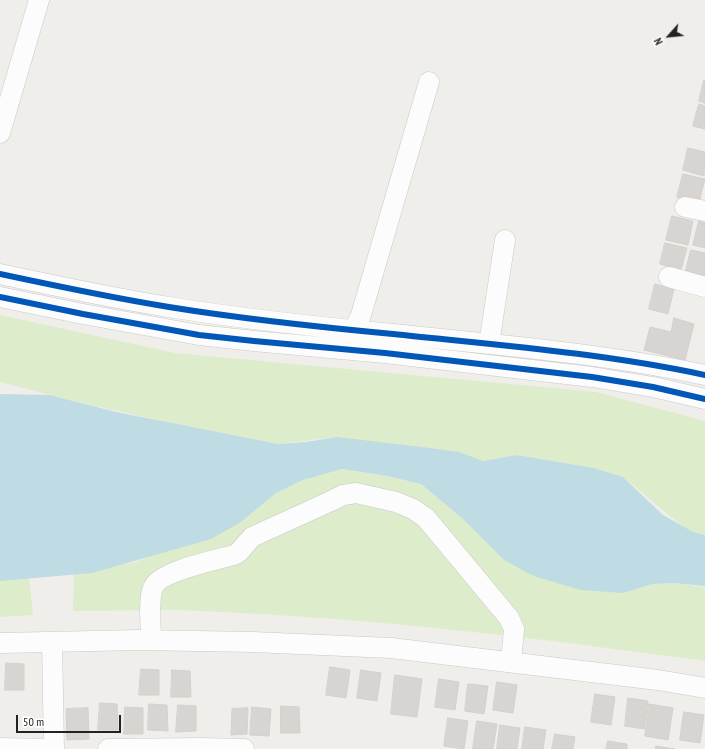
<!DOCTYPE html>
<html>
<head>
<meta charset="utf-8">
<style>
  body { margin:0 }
  #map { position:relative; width:705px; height:749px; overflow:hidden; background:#f0eeeb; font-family:"PT Sans Narrow",sans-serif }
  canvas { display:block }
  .north { position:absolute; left:649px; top:16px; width:40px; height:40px; -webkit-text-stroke:3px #fff; paint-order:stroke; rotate:243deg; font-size:11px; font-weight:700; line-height:16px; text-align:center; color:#222 }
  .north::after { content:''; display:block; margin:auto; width:14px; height:18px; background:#222; clip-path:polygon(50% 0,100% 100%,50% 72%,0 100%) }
  .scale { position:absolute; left:16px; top:715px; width:105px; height:18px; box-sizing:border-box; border:2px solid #222; border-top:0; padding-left:5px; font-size:12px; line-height:14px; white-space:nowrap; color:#222; -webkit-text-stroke:3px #fff; paint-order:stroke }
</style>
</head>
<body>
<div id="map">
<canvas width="705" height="749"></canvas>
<div class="north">N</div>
<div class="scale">50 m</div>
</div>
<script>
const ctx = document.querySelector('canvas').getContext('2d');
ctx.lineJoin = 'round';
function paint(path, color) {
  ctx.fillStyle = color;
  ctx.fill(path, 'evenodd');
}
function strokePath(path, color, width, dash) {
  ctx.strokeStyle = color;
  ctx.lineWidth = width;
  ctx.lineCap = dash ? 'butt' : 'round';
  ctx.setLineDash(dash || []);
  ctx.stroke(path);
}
const grass = new Path2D(`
  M 0,315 L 175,353 L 596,392 L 705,421 L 705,545 L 623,477 L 594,468 L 517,455 L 483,461 L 337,437 L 278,444 L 179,425 L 78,402 L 0,382 Z
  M 342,469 L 387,476 L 421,484 L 464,520 L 623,593 L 652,584 L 673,583 L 705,587 L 705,661 C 538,638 370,618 201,611 C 158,609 116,611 73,611 L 74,574 L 135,562 L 241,522 L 276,493 L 303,480 Z
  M 0,576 L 29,578 L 33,615 L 0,617 Z`);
const water = new Path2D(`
  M 0,394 L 50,395 L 116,412 L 278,444 L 306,442 L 337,437 L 430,448 L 459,452 L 483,461 L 517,455 L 594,468 L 623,477 L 663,515 L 693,532 L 705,535 L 705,586 L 673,583 L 652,584 L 623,593 L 581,590 L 537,577 L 526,572 L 504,560 L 464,520 L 421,484 L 387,476 L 342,469 L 303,480 L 276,493 L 241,522 L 211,539 L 92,573 L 0,581 Z`);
const building = new Path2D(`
  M 704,80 L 705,81 L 705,103 L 699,101 Z
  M 699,104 L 705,106 L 705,129 L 693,126 Z
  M 688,148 L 705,152 L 704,176 L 683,170 Z
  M 683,174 L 705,179 L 699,202 L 677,197 Z
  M 672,216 L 693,221 L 688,245 L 666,240 Z
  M 699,221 L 705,223 L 705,248 L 693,245 Z
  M 665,243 L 687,248 L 681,270 L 660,264 Z
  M 691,250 L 705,253 L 705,277 L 685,274 Z
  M 655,284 L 674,289 L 668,314 L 649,309 Z
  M 674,318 L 694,324 L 685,360 L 644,350 L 650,327 L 671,332 Z
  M 6,663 L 24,664 L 24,690 L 5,690 Z
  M 330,667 L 350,670 L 346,698 L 326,695 Z
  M 141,669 L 159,670 L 159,695 L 139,695 Z
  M 172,670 L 190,671 L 191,697 L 171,697 Z
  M 361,670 L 381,673 L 377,701 L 357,698 Z
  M 395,675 L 422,679 L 417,717 L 391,714 Z
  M 439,679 L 459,682 L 455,710 L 435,707 Z
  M 497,682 L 517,685 L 513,713 L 493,710 Z
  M 468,684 L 488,686 L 484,714 L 465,711 Z
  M 595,694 L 615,697 L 611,725 L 591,722 Z
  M 628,698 L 648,701 L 644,729 L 625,726 Z
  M 100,703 L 117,704 L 118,730 L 98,730 Z
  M 149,704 L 167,705 L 168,731 L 148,730 Z
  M 649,704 L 673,708 L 668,740 L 645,736 Z
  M 178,705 L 196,706 L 196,731 L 176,732 Z
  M 281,706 L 299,707 L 300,733 L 281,733 Z
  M 125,707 L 143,708 L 143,734 L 124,734 Z
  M 252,707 L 271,709 L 269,736 L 250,735 Z
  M 88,708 L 89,739 L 67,740 L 66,709 Z
  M 248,708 L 247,734 L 231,735 L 232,709 Z
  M 684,712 L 704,715 L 700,743 L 680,740 Z
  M 448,718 L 468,721 L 464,749 L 444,746 Z
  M 477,721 L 497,724 L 493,749 L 473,749 Z
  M 500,725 L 520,728 L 517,749 L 497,749 Z
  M 525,727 L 546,730 L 543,749 L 522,749 Z
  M 555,734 L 575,737 L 573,749 L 552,749 Z
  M 608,741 L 627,744 L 627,749 L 606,749 Z
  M 656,746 L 675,749 L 656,749 Z`);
const minor = new Path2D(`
  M 0,133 L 39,0
  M 685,207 L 705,211
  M 0,274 C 56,286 112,298 169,307 C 243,319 318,327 393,334 C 497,345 602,353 705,375
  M 669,277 L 705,287
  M 0,297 L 83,314 L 199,335 L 254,341 L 385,353 L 592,377 L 653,387 L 705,399
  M 354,330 L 361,315 L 429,82
  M 489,344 L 505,240
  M 151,640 C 151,626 148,600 153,588 C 159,571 217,560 234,555 L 239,552 L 252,537 L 331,501 L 343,495 L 356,493 L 396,502 L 413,509 L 426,518 L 509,618 L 514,629 L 511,662
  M 52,642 L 54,749
  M 0,643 L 140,640 L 253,642 L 391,648 L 658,680 L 705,688
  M 0,748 L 46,749
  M 108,749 L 200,748 L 244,749`);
const cycleway = new Path2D(`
  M 0,274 C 56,286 112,298 169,307 C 243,319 318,327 393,334 C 497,345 602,353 705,375
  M 0,297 L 83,314 L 199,335 L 254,341 L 385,353 L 592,377 L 653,387 L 705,399`);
paint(grass, '#ddeccb');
paint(water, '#bfdbe3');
paint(building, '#d7d4d2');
strokePath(building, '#d3d0cc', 1);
strokePath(minor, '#c9c8c7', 21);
strokePath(minor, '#fdfcfc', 20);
strokePath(cycleway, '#0057b8', 6);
</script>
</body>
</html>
